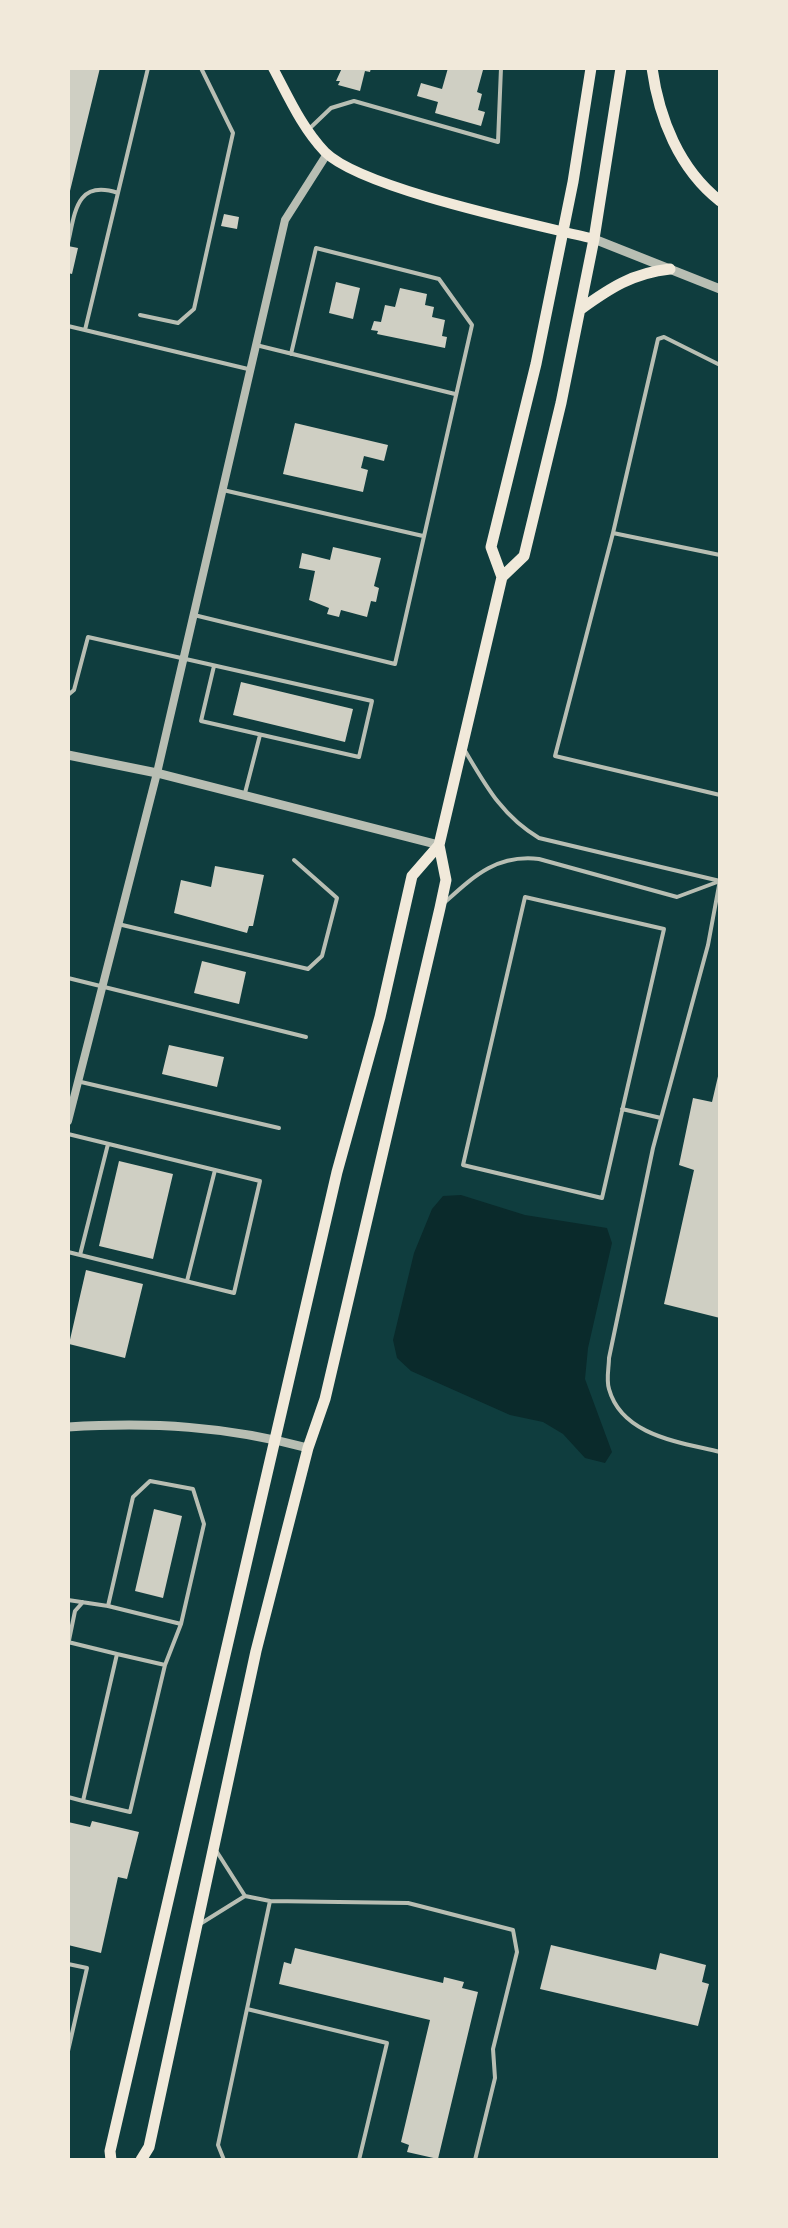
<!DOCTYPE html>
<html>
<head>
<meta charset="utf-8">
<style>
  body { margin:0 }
  #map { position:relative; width:788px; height:2228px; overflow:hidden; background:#0f3d3e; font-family:"Exo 2",sans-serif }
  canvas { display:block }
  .frame { position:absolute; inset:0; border:70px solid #f1e9da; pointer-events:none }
</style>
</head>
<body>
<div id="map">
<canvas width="788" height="2228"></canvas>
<div class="frame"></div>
</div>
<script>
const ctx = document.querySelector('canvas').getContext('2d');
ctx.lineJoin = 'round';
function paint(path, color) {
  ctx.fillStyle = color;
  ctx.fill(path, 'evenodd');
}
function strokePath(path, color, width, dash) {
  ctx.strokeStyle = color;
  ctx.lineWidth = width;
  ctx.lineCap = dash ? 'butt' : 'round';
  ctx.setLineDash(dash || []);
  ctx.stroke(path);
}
const water = new Path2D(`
  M 461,1195 L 525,1215 L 607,1228 L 612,1243 L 588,1348 L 585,1379 L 612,1452 L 605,1463 L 585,1458 L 563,1434 L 543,1422 L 510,1415 L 411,1371 L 397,1358 L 393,1340 L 414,1253 L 432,1209 L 443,1196 Z`);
const building = new Path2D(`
  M 68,68 L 100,68 L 69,195 L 68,195 Z
  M 342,68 L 371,68 L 370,72 L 365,71 L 360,91 L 338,85 L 340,81 L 336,81 Z
  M 448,68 L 483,70 L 477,92 L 482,94 L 478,110 L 485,112 L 481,126 L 435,113 L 438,102 L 417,96 L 421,83 L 442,89 Z
  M 224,214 L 239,217 L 237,229 L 221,226 Z
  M 68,246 L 78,248 L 72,274 L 68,273 Z
  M 336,282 L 360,288 L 353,319 L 329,313 Z
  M 400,288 L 427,294 L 425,305 L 434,307 L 432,317 L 445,320 L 442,336 L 447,337 L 445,348 L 377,334 L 378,331 L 371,330 L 374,321 L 381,322 L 385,305 L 395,307 Z
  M 295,423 L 388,445 L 384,461 L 364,456 L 361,468 L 368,470 L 363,492 L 283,474 Z
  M 333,547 L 381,558 L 374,586 L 379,588 L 376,602 L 371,601 L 367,617 L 341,610 L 339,617 L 327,614 L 329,608 L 309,600 L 315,571 L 299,568 L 302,553 L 330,560 Z
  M 241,682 L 353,709 L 345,742 L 233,715 Z
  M 215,866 L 264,875 L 253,926 L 249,926 L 247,933 L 174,913 L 181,880 L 211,887 Z
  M 202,961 L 246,972 L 239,1004 L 194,993 Z
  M 169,1045 L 224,1057 L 217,1087 L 162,1074 Z
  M 719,1072 L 720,1072 L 720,1318 L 664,1304 L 694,1170 L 679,1165 L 693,1098 L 712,1102 Z
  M 119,1161 L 173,1174 L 153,1259 L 99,1246 Z
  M 86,1270 L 143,1284 L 125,1358 L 69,1344 Z
  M 154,1509 L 182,1516 L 163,1598 L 135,1591 Z
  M 92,1821 L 139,1832 L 127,1879 L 118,1877 L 101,1953 L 68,1945 L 68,1822 L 90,1827 Z
  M 551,1945 L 656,1970 L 660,1953 L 706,1965 L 702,1982 L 709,1984 L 698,2026 L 540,1989 Z
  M 295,1948 L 443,1983 L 444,1977 L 464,1982 L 462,1988 L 478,1992 L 438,2159 L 407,2152 L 409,2145 L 401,2142 L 430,2020 L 279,1984 L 284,1962 L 291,1964 Z`);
const service = new Path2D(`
  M 309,129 L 331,108 L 354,101 L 498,142 L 501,68
  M 68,243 C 75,213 76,179 118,193
  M 140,315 L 178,323 L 194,309 L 233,133 L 201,68
  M 68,326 L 248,369
  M 85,330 L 148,68
  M 256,345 L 455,394
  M 223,490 L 423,536
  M 613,533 L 658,339 L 664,337 L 720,365
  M 720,555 L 613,533 L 555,756 L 720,795
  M 194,615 L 395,664 L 472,325 L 439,279 L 316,248 L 291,354
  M 68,695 L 74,690 L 88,637 L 372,701 L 359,757 L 201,721 L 214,666
  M 245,793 L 260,735
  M 720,880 L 708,945 L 653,1148 L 609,1358 C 609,1367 606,1380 609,1389 C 622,1436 680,1442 720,1452
  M 525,897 L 664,929 L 602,1198 L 463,1165 Z
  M 443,904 C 473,877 496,854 539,859 L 677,897 L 720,881 L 539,838 C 502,816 486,786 464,749
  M 118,924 L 308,969 L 322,956 L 337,898 L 294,860
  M 68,978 L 306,1037
  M 81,1082 L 279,1128
  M 622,1109 L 661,1118
  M 68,1134 L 260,1181 L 234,1293 L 68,1252
  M 80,1255 L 108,1144
  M 187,1281 L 215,1170
  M 68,1600 L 108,1606 L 181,1624
  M 108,1606 L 133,1497 L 150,1481 L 193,1489 L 204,1524 L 181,1624 L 165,1665
  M 68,1642 L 117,1654 L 83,1801 L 68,1797
  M 68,1645 L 75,1611 L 83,1602
  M 83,1801 L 130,1812 L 165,1665 L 117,1654
  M 245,1896 L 270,1901 L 408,1903 L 513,1930 L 517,1952 L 493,2049 L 495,2078 L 475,2160
  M 200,1924 L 245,1896 L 217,1852
  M 68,1964 L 87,1968 L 68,2051
  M 247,2009 L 387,2043 L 359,2160
  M 224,2160 L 218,2145 L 270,1901`);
const minor = new Path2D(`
  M 68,1121 L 157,773 L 285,220 L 327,154`);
const tertiary = new Path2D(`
  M 594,239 L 720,289
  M 68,755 L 157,773 L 439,845
  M 68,1427 C 153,1422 226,1426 308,1448`);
const secondary = new Path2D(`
  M 273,68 C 288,96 302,128 325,152 C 362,189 538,225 594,239`);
const primary = new Path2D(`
  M 652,68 C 659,118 679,169 720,201
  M 581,309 C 610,288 633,273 670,269
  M 502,577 L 491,547 L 536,364 L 573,182 L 591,68
  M 111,2160 L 110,2151 L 337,1172 L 380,1017 L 412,876 L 439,845
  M 141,2160 L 149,2147 L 256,1651 L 308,1448 L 325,1399 L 440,908 L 446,880 L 439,845 L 502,577 L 524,556 L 561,403 L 594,239 L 621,68`);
paint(water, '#0a2a2b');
paint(building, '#cfcfc3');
strokePath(service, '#b8beb3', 4);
strokePath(minor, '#b8beb3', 8);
strokePath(tertiary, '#b8beb3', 9);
strokePath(secondary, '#f1e9da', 10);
strokePath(primary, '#f1e9da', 11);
</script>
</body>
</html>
